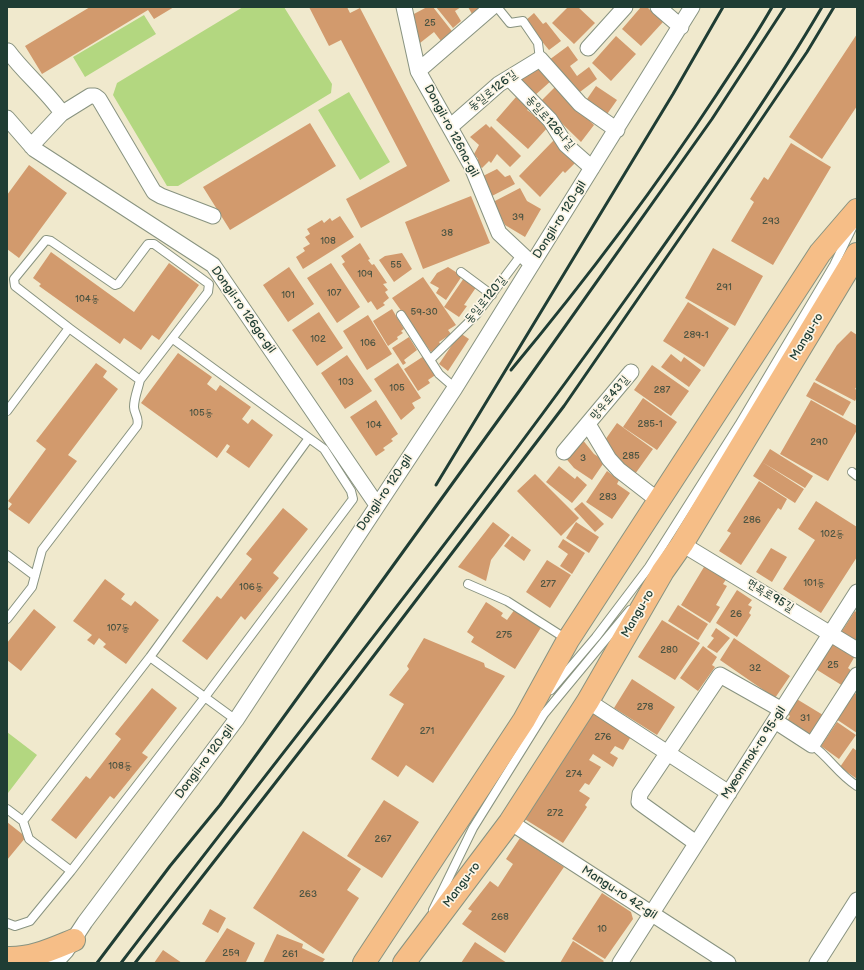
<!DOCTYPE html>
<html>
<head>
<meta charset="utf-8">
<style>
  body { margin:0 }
  #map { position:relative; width:864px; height:970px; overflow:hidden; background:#f0e9cd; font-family:"Balsamiq Sans",sans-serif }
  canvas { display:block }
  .frame { position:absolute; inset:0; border:8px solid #1f3d34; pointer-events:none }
</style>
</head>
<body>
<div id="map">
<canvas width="864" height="970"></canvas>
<div class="frame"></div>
</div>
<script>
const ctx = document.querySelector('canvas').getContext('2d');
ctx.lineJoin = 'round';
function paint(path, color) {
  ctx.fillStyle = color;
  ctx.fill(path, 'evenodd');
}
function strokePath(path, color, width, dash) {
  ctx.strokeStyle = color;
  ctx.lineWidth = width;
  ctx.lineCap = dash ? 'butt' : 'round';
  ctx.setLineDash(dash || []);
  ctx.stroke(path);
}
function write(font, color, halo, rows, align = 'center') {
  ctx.font = font + ' "Balsamiq Sans","Poor Story",sans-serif';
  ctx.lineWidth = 3.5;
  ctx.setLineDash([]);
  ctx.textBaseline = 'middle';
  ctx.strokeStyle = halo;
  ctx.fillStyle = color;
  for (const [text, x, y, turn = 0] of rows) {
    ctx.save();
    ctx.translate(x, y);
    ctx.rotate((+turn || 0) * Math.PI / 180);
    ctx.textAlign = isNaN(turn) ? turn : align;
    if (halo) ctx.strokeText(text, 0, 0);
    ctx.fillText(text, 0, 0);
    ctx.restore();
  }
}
const green = new Path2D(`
  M 243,7 L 284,7 L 332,84 L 331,93 L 178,186 L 167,186 L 113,95 L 117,83 Z
  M 144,15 L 156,34 L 85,77 L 73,57 Z
  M 349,92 L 390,162 L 360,180 L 318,110 Z
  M 7,732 L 37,755 L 8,793 L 7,793 Z`);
const building = new Path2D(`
  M 90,7 L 174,7 L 154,19 L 148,10 L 42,74 L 25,46 Z
  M 309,7 L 347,7 L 350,13 L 360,8 L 450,181 L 361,228 L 346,199 L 407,166 L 341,40 L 329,46 Z
  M 427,7 L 433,7 L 455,35 L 430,57 L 427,53 L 441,41 L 434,32 L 420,43 L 412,15 Z
  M 436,7 L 461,7 L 455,11 L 461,21 L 453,28 Z
  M 468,7 L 484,7 L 472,14 Z
  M 568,7 L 578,7 L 595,23 L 574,44 L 552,23 Z
  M 641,7 L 647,7 L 663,22 L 641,46 L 622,29 Z
  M 534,13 L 543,24 L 546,22 L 561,41 L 549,50 L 525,21 Z
  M 857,34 L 857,106 L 822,159 L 789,137 Z
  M 616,36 L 636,54 L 611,81 L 592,63 Z
  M 568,46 L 578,60 L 570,66 L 577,76 L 589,67 L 597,79 L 576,95 L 549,60 Z
  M 535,64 L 552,80 L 533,97 L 516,79 Z
  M 596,86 L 617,100 L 605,117 L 585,102 Z
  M 555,87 L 594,125 L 581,142 L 540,102 Z
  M 516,97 L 529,108 L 527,110 L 549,126 L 528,149 L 496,120 Z
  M 310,123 L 336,166 L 230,230 L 203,187 Z
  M 486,124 L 490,128 L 491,126 L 521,156 L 510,167 L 497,154 L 491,163 L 489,161 L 482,168 L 475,162 L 478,159 L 474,154 L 479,145 L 470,137 Z
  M 554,140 L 576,162 L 565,173 L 563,171 L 540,197 L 519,176 Z
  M 791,143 L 831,167 L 773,265 L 731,241 L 754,202 L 750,199 L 764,177 L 768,180 Z
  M 29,165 L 67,193 L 19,258 L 7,249 L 7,195 Z
  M 497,169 L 505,177 L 510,175 L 515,184 L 492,196 L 483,176 Z
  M 520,188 L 527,201 L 541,209 L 525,237 L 505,225 L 493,202 Z
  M 471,196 L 490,243 L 423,269 L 405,222 Z
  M 340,216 L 354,237 L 303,269 L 296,257 L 305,251 L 303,248 L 310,244 L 305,237 L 310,234 L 307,229 L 322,220 L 324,223 L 330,218 L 332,221 Z
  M 360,243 L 370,259 L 368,260 L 372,265 L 374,264 L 387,283 L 383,284 L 388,290 L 385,292 L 389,298 L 383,303 L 385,305 L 377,310 L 371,301 L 368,303 L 342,264 L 345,262 L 341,256 Z
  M 713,248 L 763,276 L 735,326 L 685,298 Z
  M 51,252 L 134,312 L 169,263 L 199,285 L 159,340 L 152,335 L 141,350 L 124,338 L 120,344 L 39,286 L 41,284 L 33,278 Z
  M 402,253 L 412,269 L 394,282 L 379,260 L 385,256 Z
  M 331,263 L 360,307 L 337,323 L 307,278 Z
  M 289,267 L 314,304 L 288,322 L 263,285 Z
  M 448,267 L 462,276 L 446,300 L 436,293 L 439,288 L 430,283 L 437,273 Z
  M 423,277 L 456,325 L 448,330 L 451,334 L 439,342 L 441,345 L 431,352 L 392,298 Z
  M 464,278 L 477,286 L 464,305 L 467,306 L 459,317 L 444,307 Z
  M 688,302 L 729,328 L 704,367 L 663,341 Z
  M 392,309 L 404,329 L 401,331 L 403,333 L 397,337 L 398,339 L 388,346 L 373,321 Z
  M 319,312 L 343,348 L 317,366 L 292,330 Z
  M 368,315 L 392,354 L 367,370 L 343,331 Z
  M 851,331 L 857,335 L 857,386 L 855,389 L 857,390 L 857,397 L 855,401 L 815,380 L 837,345 Z
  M 460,333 L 469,339 L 448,371 L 439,364 Z
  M 409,337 L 417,350 L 404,360 L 406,363 L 403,365 L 392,348 Z
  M 178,353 L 212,377 L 207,384 L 216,391 L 220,385 L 251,407 L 242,419 L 248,424 L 252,419 L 273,435 L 249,468 L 226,452 L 230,446 L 227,444 L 217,458 L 141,403 Z
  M 671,354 L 681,362 L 684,357 L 701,370 L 689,387 L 661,367 Z
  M 347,355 L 372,391 L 345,409 L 321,373 Z
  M 424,356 L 437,374 L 428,380 L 430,383 L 418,391 L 404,369 Z
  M 96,363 L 107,371 L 103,377 L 118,389 L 68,455 L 77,461 L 29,524 L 8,509 L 12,504 L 8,501 L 46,449 L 36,441 Z
  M 398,363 L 421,398 L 412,403 L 415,408 L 401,420 L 374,379 Z
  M 652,365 L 689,391 L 671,416 L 634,390 Z
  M 814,382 L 851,402 L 843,416 L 806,396 Z
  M 643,398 L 677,422 L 657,450 L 623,427 Z
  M 376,400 L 398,434 L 391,439 L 393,441 L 383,448 L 385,450 L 376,456 L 350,417 Z
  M 811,400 L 857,426 L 857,430 L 828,481 L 780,454 Z
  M 617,423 L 653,449 L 635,474 L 620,464 L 605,440 Z
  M 582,439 L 594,454 L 605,461 L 592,480 L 574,468 L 563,455 Z
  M 770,449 L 813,476 L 805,488 L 762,462 Z
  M 762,462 L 804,489 L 795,503 L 753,476 Z
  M 559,466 L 575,479 L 577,476 L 587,485 L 572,503 L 546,482 Z
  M 607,471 L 619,480 L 617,484 L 630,493 L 612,519 L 586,502 Z
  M 535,474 L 579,518 L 561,536 L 517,491 Z
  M 759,481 L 787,499 L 781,510 L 778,508 L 741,565 L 719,551 L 731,533 L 727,531 Z
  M 816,501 L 857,527 L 857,557 L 821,613 L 783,589 L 815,540 L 798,529 Z
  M 582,502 L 604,524 L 595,532 L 574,509 Z
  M 283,508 L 308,529 L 273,573 L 279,578 L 245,620 L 241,616 L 207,660 L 182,641 L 217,596 L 221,599 L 252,559 L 246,554 Z
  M 493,522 L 510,535 L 491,560 L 486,581 L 458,567 Z
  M 576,522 L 599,537 L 589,553 L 566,538 Z
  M 512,536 L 531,550 L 524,561 L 504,546 Z
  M 563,539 L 585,553 L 572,574 L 560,566 L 568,554 L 558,547 Z
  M 771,548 L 787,557 L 772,582 L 756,572 Z
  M 547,560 L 571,575 L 550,608 L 526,592 Z
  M 707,562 L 729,575 L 723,584 L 727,586 L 716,605 L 720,607 L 710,623 L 681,605 Z
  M 105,579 L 125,594 L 121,599 L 131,606 L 135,601 L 159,620 L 126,664 L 103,647 L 106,644 L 99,638 L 94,645 L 87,640 L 92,635 L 73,621 Z
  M 737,590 L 752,600 L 748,605 L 752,607 L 749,613 L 751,615 L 737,637 L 716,623 Z
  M 486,602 L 503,613 L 501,616 L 507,620 L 515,609 L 542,626 L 515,669 L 471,642 L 474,637 L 467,632 Z
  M 678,605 L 708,624 L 698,640 L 668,621 Z
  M 34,609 L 56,627 L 21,671 L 7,660 L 7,643 Z
  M 855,611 L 857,613 L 857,645 L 840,634 Z
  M 662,620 L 700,643 L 675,680 L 638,657 Z
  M 716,628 L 730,638 L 717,653 L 707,647 L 714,638 L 711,636 Z
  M 424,638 L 484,663 L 485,667 L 505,676 L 433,783 L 406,765 L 398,777 L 371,759 L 404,704 L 389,695 L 409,669 L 407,666 Z
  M 734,638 L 790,676 L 775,698 L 720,660 Z
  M 832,641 L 855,656 L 848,668 L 852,671 L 843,686 L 814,668 Z
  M 703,646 L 717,657 L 712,665 L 715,667 L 698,691 L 680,678 Z
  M 632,679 L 675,707 L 657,735 L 614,708 Z
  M 152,688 L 177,708 L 142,753 L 148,757 L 114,799 L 110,796 L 76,839 L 51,820 L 86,776 L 90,779 L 121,739 L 115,734 Z
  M 855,693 L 857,695 L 857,733 L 836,719 Z
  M 795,698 L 823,715 L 810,735 L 787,721 L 790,716 L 786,713 Z
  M 593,709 L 633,733 L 623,750 L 615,746 L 610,753 L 618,758 L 613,767 L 593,754 L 589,760 L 601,767 L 589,785 L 585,783 L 579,791 L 590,798 L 585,805 L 587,807 L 563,843 L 523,818 Z
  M 837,722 L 856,735 L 839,759 L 821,746 Z
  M 853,748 L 857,751 L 857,779 L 840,767 Z
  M 384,800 L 419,822 L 382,878 L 347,856 Z
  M 7,822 L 26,837 L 7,860 Z
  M 303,831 L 361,869 L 347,890 L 359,898 L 323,954 L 253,908 Z
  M 520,838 L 564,867 L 505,953 L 462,924 L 472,911 L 468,909 L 490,881 L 498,887 L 513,864 L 506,859 Z
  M 602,893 L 631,912 L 633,919 L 605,959 L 572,939 Z
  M 210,909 L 226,918 L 218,933 L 202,924 Z
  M 227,928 L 255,943 L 246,962 L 204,963 Z
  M 277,934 L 303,944 L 302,948 L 325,959 L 322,963 L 263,963 Z
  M 573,941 L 604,961 L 602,963 L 560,963 Z
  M 475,942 L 507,963 L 461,963 Z
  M 163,950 L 182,963 L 154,963 Z`);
const lane = new Path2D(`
  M 497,7 L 510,23 L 523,21 L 538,43 L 540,59
  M 461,272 L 492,295
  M 401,315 L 439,374 L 455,388
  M 430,360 L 476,315 L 522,254
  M 7,411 L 69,328 L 140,380 L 208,292 L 209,284 L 154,244 L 148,244 L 118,284 L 115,285 L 51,241 L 46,240 L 14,279 L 15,286 L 69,328
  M 852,472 L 857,476
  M 7,555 L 35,576
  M 468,584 L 507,601 L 568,640
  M 7,619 L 32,587 L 42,550 L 137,426 C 140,418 134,414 134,407 C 134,398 138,389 140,380
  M 150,657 L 236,720
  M 551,690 L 596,637 L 649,567 L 739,425 L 834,265 L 852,228
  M 812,745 C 830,758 838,774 857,786
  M 7,809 L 23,821 L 150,657 L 309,438
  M 23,821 L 29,839 L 71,871
  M 433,910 L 473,828 L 544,714 L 630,610
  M 7,923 L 15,926 L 30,921 L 71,871 L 205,697 L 353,499 L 351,491 L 324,449 L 173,339`);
const street = new Path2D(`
  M 404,7 L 418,71 L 471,165 L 499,233 L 532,264
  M 658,7 L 681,27
  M 588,48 L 625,7
  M 8,51 C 24,73 46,90 62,113
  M 418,71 L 492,7
  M 509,78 L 550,120 L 566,145 L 592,168
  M 7,118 L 34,149 L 213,265 L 377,505
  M 450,127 L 499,84 L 540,59 L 580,104 L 617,130
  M 31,146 L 61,114 L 90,96 L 95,96 L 99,99 L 154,192 L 161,196 L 213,216
  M 588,424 L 609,459 L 619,470 L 659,501
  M 564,452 L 631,372
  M 682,544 L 857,650
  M 588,701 L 729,793
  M 775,721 L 812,745 L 857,675
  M 510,822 L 728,963
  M 696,843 L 643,805 L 639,802 L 640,794 L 720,675 L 782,710
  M 55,963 L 66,951 L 85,922 L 236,720 L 455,388 L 692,7
  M 620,963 L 857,592
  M 817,963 L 857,900`);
const primary = new Path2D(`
  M 7,958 C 31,959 52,949 74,940
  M 364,963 L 524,720 L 568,640 L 820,253 L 857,210
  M 404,963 L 510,822 L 588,701 L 663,571 L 682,544 L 857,254`);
const rail = new Path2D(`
  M 511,370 C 585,281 654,190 717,94 C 736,65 755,37 772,7
  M 436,485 L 673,94 L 723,7
  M 97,963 L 170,866 L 220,805 L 520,390 L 712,119 L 785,7
  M 121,963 C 298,731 482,504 650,265 C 710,180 770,96 822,7
  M 135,963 L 350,687 L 564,406 L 746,142 L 807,52 L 834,7`);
const numberNames = [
  ["25",430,23],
  ["39",518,217],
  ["293",771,221],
  ["38",447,233],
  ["108",328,241],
  ["55",396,265],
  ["109",365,274],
  ["291",724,287],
  ["107",334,293],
  ["101",288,295],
  ["104동",87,299],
  ["59-30",424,312],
  ["289-1",696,335],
  ["102",318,339],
  ["106",368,343],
  ["103",346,382],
  ["105",397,388],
  ["287",662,390],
  ["105동",201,413],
  ["285-1",650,424],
  ["104",374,425],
  ["290",819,442],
  ["285",631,456],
  ["3",583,458],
  ["283",608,497],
  ["286",752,520],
  ["102동",832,534],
  ["101동",814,583],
  ["277",548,584],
  ["106동",251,587],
  ["26",736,614],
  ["107동",118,628],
  ["275",504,635],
  ["280",669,650],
  ["25",833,665],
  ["32",755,668],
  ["278",645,707],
  ["31",805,718],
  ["271",427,731],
  ["276",603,737],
  ["108동",120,766],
  ["274",574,774],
  ["272",555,813],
  ["267",383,839],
  ["263",308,894],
  ["268",500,917],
  ["10",602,929],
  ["259",231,953],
  ["261",290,954]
];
const streetNames = [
  ["동일로126길",493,91,-38],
  ["동일로126나길",550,123,49],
  ["Dongil-ro 126na-gil",451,131,62],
  ["Dongil-ro 120-gil",560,220,-58],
  ["동일로120길",486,300,-50],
  ["Dongil-ro 126ga-gil",243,310,55],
  ["Mangu-ro",807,337,-59],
  ["망우로43길",610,398,-50],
  ["Dongil-ro 120-gil",385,493,-56],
  ["면목로95길",770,596,31],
  ["Mangu-ro",638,614,-60],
  ["Myeonmok-ro 95-gil",754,753,-57],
  ["Dongil-ro 120-gil",205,762,-53],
  ["Mangu-ro",462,885,-53],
  ["Mangu-ro 42-gil",619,893,33]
];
paint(green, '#b3d780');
paint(building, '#d29a6d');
strokePath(lane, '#889380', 10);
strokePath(street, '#889380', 17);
strokePath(primary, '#889380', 24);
strokePath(lane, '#fff', 8);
strokePath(street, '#fff', 15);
strokePath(primary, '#f6be87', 22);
strokePath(rail, '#1f3d34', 3);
write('10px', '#4c5442', null, numberNames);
write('12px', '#1f3d34', '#fcf5e5', streetNames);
</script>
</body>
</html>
